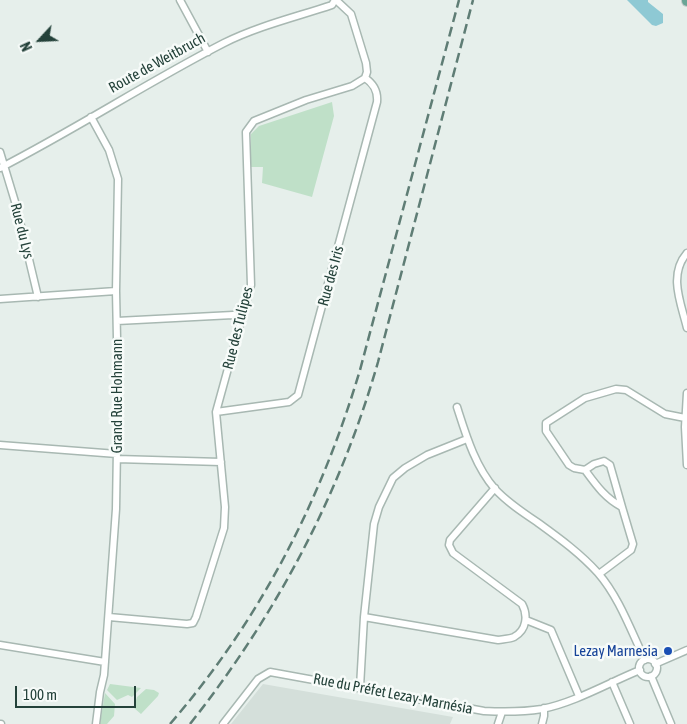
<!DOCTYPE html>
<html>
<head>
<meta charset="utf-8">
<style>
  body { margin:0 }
  #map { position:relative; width:687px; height:724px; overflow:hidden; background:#e6efeb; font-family:"Asap Condensed",sans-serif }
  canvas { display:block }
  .north { position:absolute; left:15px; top:15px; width:50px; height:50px; -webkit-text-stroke:4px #f7fbf9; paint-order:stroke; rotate:245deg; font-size:14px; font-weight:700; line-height:20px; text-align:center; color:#24423a }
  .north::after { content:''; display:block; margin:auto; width:18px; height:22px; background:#24423a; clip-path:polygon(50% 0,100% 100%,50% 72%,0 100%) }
  .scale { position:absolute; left:15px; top:686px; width:121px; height:22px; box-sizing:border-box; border:2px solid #24423a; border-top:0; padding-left:6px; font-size:15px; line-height:18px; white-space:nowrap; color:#24423a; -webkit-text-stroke:4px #f7fbf9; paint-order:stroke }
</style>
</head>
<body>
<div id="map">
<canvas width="687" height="724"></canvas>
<div class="north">N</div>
<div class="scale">100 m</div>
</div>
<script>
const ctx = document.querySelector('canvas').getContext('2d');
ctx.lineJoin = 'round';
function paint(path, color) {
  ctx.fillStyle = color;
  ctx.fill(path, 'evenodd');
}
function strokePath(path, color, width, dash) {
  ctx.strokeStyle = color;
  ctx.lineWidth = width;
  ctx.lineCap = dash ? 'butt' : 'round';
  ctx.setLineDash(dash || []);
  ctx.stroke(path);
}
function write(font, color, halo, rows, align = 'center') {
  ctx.font = font + ' "Asap Condensed",sans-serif';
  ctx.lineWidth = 5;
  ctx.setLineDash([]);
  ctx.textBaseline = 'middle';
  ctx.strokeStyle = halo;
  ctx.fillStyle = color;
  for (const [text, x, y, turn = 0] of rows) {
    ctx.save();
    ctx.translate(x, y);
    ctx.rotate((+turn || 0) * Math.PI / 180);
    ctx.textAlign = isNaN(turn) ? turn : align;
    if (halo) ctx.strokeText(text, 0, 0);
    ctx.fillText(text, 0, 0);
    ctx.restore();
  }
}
const built = new Path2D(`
  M 263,684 L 453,717 L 450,724 L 231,724 Z`);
const green = new Path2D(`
  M 332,102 L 334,116 L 312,197 L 262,183 L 263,167 L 251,167 L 251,134 L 259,126 Z
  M 110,684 L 141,688 L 132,697 L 128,695 L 117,700 L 107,690 Z
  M 146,689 L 154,690 L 159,693 L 158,696 L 141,714 L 134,708 L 137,697 Z
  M 105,693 L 115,704 L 114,716 L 107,724 L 100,724 Z`);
const water = new Path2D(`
  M 627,0 L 648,0 L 648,2 L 663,14 L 663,23 L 656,26 L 652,25 Z`);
const street = new Path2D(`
  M 180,0 L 208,52
  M 91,117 L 109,150 L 118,179 L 116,291 L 118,386 L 116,509 L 104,675 L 100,692 L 96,724
  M 0,152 L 16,205 L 38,297
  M 0,168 C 76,129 148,82 224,43 C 258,26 296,17 332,5 L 335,0
  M 687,253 C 668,275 681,303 687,328
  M 0,299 L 116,291
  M 117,321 L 233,315 L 242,316
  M 687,393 L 685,427 L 687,465
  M 457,407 C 466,435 475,466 495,489 C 507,502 522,512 537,522 C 559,538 580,553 598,573 C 619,597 631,631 645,660
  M 216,412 L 289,402 L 298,395 L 377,102 C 378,91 374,84 365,78
  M 0,445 L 117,454
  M 117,459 L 221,462
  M 585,470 L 594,464 L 604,461 L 610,465 L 622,507
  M 599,574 L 631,550 L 633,544 L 622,507 C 605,498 596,485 585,470 L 574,468 L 569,465 L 546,431 L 546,423 L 585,398 L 616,389 L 626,390 L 665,414 L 685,418
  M 109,617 L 187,624 L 193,623 L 196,617 L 224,528 L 225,507 L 216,412 L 251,285 L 246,132 L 254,121 L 306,100 L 352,86 L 365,78 L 367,72 L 366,63 L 351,14 L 336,0
  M 364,617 L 498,640 C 503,639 510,639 514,637 C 527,630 528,615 522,604 L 453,553 L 449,545 L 450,540 L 495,488
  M 526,620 L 551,630 L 579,696
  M 0,645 L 105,662
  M639 668a9 9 0 1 1 18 0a9 9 0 1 1-18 0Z
  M 655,664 L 687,650
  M 651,676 L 671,724
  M 612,682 L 630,724
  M 360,687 L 364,617 L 374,524 L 379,507 L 393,478 L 405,468 L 427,455 L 467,439
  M 0,724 L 1,724
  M 223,724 L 258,679 L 270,672 L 484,711 C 504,712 523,712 542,709 C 576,702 608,683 640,670
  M 498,724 L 502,712
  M 542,724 L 544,716 L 544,708`);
const primary = new Path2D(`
  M 687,0 L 687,1`);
const rail = new Path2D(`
  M 170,724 C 260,620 321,501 360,370 L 459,0
  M 190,724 C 276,615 340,495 378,362 L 473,0`);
const markers = [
  [668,651,5,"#1a4fb4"]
];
const streetNames = [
  ["Route de Weitbruch",157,63,-29],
  ["Rue du Lys",22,231,76],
  ["Rue des Iris",331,276,-75],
  ["Rue des Tulipes",238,328,-76],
  ["Grand Rue Hohmann",117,396,-90],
  ["Rue du Préfet Lezay-Marnésia",393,694,11]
];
const transitNames = [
  ["Lezay Marnesia",658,651]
];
paint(built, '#d4dfda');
paint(green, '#bfe0c8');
paint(water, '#8ec9d4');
strokePath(street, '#a8b8b2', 9);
strokePath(primary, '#c2cac8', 12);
strokePath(street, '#fff', 6);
strokePath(primary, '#6aa596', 10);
strokePath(rail, '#5f7d75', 2.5, [10, 5]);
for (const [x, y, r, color] of markers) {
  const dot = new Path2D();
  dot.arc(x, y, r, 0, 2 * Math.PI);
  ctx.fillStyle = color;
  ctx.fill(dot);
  strokePath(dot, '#f7fbf9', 2);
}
write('15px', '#24423a', '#f7fbf9', streetNames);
write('15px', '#164399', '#f7fbf9', transitNames, 'right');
</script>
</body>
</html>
